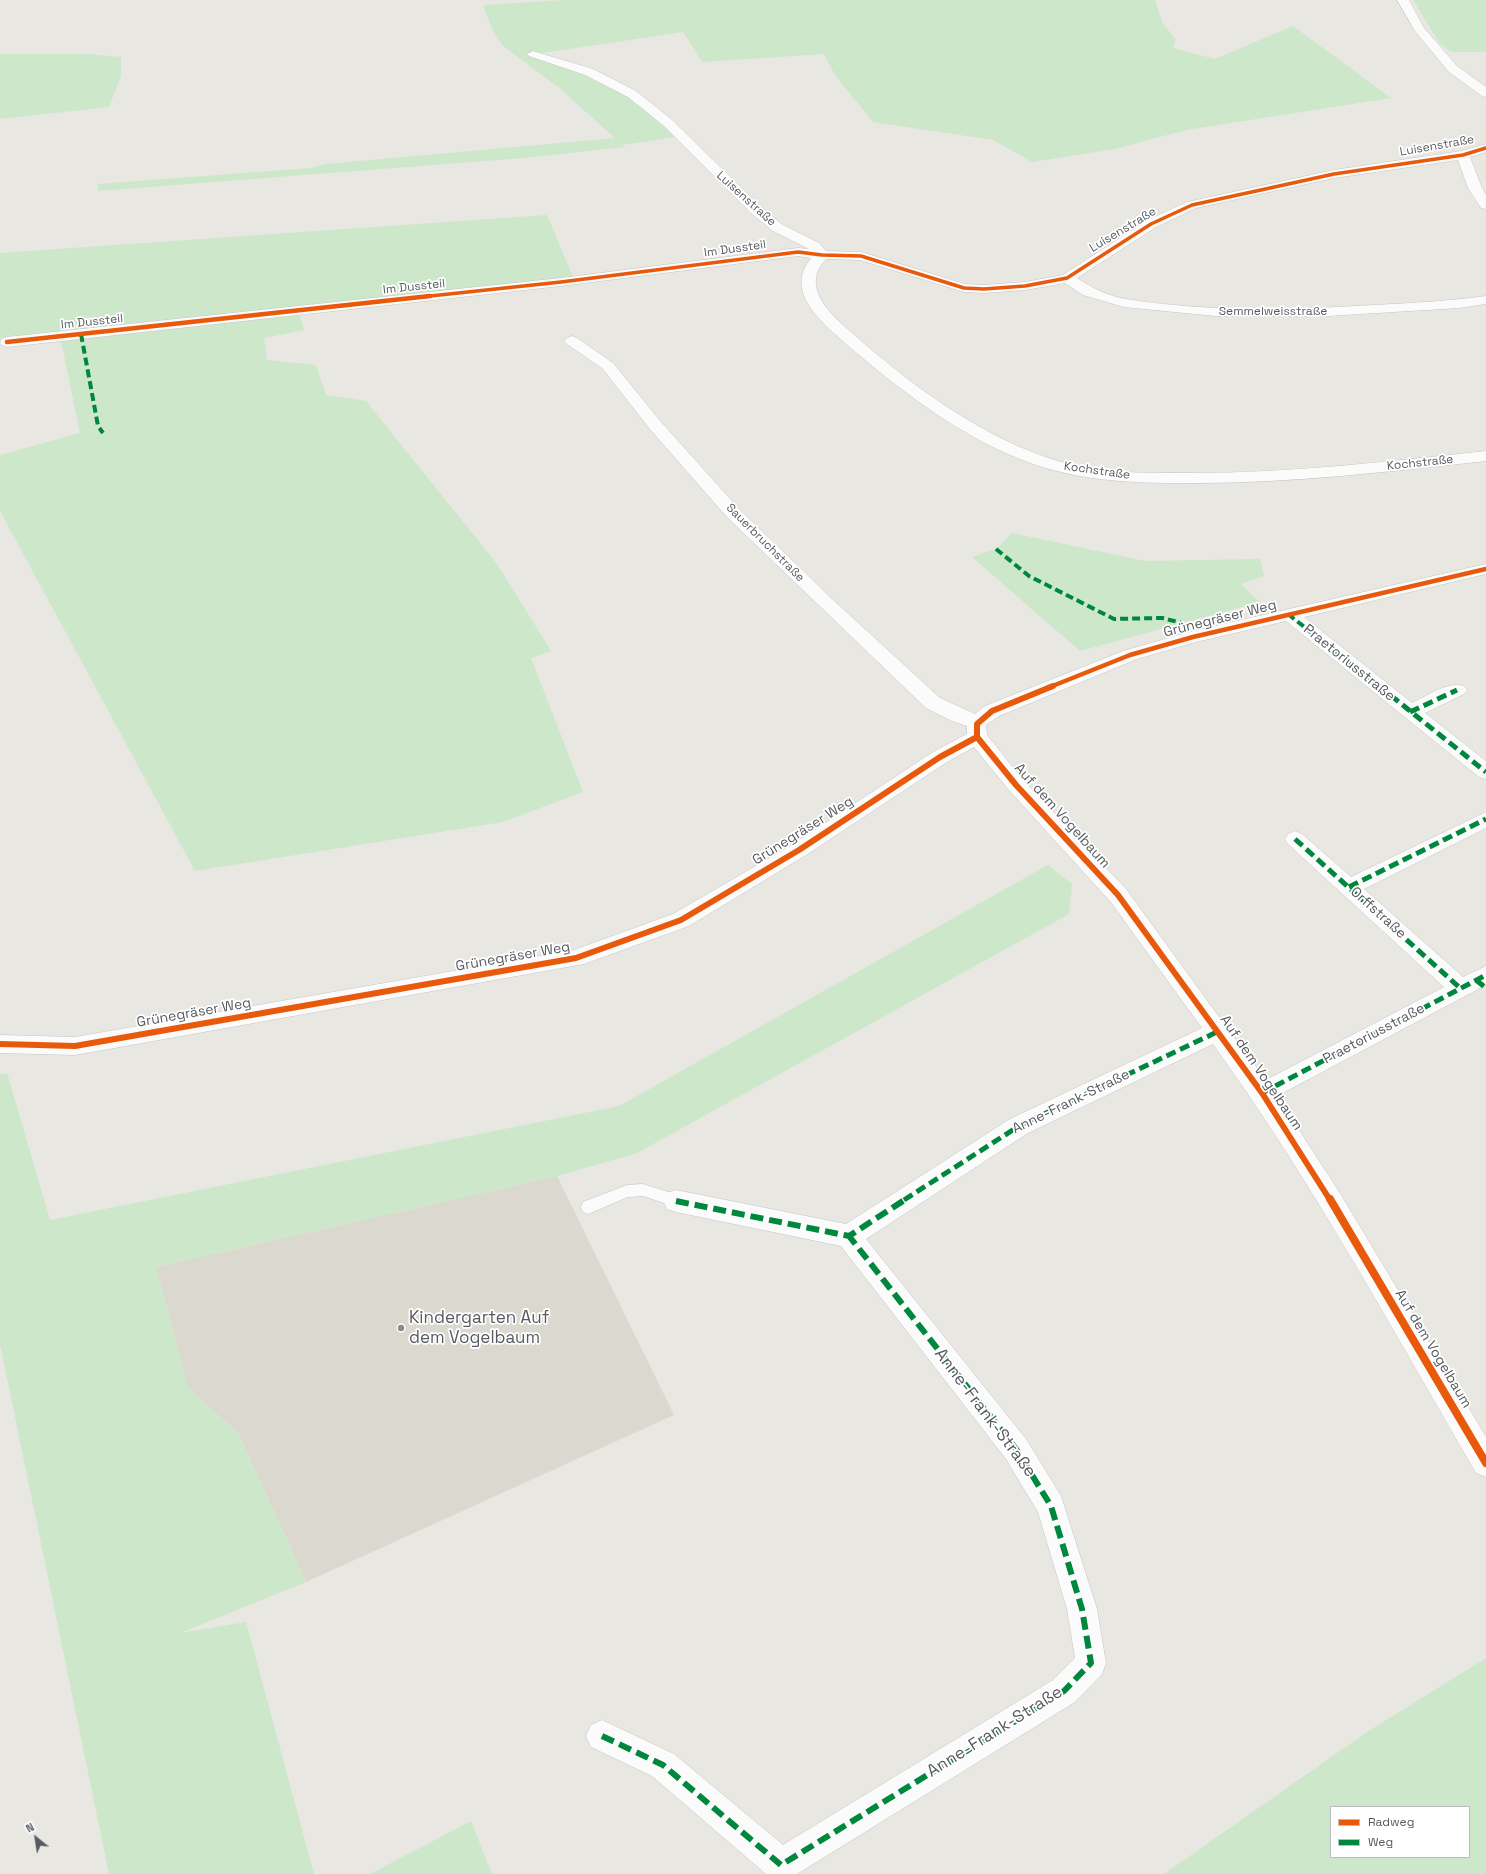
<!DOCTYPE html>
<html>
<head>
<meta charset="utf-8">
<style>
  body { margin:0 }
  #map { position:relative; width:1486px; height:1874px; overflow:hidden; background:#e8e7e2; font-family:"Space Grotesk",sans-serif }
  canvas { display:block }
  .legend { position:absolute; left:1330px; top:1806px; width:140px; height:52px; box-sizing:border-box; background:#fff; border:1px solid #bcbdc0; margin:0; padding:5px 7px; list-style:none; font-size:12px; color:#575b61 }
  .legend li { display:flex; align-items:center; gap:8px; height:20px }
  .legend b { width:20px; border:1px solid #bcbdc0 }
  .north { position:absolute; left:16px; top:1818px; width:40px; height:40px; -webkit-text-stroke:3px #fff; paint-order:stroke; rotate:330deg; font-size:11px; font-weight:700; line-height:16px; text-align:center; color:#575b61 }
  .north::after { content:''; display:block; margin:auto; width:14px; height:18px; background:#575b61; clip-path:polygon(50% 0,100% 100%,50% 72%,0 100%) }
</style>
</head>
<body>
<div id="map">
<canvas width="1486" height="1874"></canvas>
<ul class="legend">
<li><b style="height:5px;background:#e8590c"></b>Radweg</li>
<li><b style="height:5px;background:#00873e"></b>Weg</li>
</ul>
<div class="north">N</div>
</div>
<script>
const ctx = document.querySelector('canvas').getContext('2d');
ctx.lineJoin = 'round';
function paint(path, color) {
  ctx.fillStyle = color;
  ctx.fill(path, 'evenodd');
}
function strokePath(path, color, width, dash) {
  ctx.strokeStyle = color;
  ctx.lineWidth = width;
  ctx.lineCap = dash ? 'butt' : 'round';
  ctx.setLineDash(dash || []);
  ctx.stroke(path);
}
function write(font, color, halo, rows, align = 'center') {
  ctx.font = font + ' "Space Grotesk",sans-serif';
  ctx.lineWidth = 3.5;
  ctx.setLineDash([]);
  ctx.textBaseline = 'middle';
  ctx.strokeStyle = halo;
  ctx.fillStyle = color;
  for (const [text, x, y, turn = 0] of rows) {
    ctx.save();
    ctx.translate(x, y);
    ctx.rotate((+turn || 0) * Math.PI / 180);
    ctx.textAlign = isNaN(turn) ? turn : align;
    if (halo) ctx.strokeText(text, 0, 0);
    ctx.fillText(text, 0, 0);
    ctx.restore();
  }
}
const education = new Path2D(`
  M 557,1176 L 674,1415 L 306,1582 L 238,1433 L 188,1388 L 156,1267 Z`);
const green = new Path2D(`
  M 563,0 L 1155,0 L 1162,22 L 1176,40 L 1173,48 L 1215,59 L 1293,26 L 1391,98 L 1186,130 L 1115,149 L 1032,162 L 993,140 L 873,122 L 835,75 L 824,54 L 702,62 L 683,32 L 543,53 L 535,57 L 587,74 L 626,95 L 676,137 L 622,145 L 625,147 L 524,158 L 98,191 L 98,184 L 310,168 L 326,164 L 615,138 L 558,87 L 502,45 L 492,29 L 483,5 Z
  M 1413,0 L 1486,0 L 1486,52 L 1452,52 L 1440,44 Z
  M 0,54 L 87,54 L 121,57 L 121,76 L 109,107 L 0,119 Z
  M 547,215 L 573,277 L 0,338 L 0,253 Z
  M 299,313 L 304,330 L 264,338 L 267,360 L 316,365 L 326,395 L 366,401 L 497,564 L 551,651 L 531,658 L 583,792 L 503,822 L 195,871 L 0,511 L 0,455 L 80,433 L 61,340 Z
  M 1012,533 L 1145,561 L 1260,559 L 1264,576 L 1241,584 L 1260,602 L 1080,651 L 972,557 L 996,549 Z
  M 1048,865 L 1072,884 L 1069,914 L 637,1153 L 557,1176 L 156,1267 L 188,1388 L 238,1433 L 306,1582 L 180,1633 L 246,1622 L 314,1874 L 109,1874 L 0,1344 L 0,1074 L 7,1073 L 50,1220 L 619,1106 Z
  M 1486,1658 L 1486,1874 L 1164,1874 L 1367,1732 ZM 1331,1807 L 1469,1807 L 1469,1857 L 1331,1857 Z
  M 471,1821 L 492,1874 L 370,1874 Z`);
const service = new Path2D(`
  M 643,1184 L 681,1196 L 683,1201 L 681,1206 L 676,1207 L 643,1196 L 628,1197 L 588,1214 L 583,1212 L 581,1207 L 583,1202 L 627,1185 Z`);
const minor = new Path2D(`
  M 1397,0 L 1409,0 L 1424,28 L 1457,66 L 1486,87 L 1486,97 L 1482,96 L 1449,72 L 1415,31 Z
  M 533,51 L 593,69 L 636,91 L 671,119 L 761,207 L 783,225 L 819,243 L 826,251 L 861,252 L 965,284 L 984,285 L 1025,282 L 1063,275 L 1146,221 L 1187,202 L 1334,170 L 1461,151 L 1486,144 L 1486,152 L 1470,157 L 1482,188 L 1486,195 L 1486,209 L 1481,208 L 1468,188 L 1458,160 L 1334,178 L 1196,208 L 1156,227 L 1077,278 C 1092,288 1108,296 1126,299 C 1205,312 1295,310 1374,305 C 1412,303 1449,301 1486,296 L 1486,304 L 1459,308 L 1328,316 L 1215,316 L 1124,307 L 1083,295 L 1065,283 L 1025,290 L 984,293 L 964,292 L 860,260 L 826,259 C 802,284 825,309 845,327 C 907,382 984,441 1065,463 C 1102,473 1142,473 1180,473 C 1282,474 1384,462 1486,451 L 1486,461 C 1385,472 1285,484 1183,483 C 1133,483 1084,481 1036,465 C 964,441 891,384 835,334 C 813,314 787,287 811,258 L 798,256 L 561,286 L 7,347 L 2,345 L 0,343 L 2,339 L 7,337 L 561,278 L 798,248 L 809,249 L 773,231 L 751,213 L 663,125 L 628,97 L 585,75 L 529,56 L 527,54 Z
  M 572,336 L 577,338 L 613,363 L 661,422 L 739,509 L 832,599 L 940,698 L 975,714 L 985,706 L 1123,651 L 1193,631 L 1486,564 L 1486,574 L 1304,617 L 1412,703 C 1427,696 1448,681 1464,686 L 1467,690 L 1464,694 L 1425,713 L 1486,761 L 1486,779 L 1479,777 L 1286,621 L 1196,642 L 1137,659 L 999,716 L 986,725 L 987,735 L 1023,780 L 1126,889 L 1224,1024 L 1227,1024 L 1230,1032 L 1266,1080 L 1444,987 L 1288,844 L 1285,839 L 1288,834 L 1295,831 L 1302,834 L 1351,877 L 1486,812 L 1486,828 L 1364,889 L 1463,977 L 1486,966 L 1486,985 L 1277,1096 L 1341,1195 L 1486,1437 L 1486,1477 L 1476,1473 C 1392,1328 1311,1180 1213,1044 L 1028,1133 L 866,1239 L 1026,1439 L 1061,1496 L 1097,1609 L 1106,1663 L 1102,1674 L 1075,1702 L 797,1874 L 766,1874 L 652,1776 L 591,1747 L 586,1736 L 591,1725 L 602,1720 L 674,1754 L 783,1845 L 1053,1680 L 1075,1658 L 1067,1609 L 1038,1512 L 1006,1459 L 841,1246 L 676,1212 L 667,1209 L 663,1201 L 667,1193 L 676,1190 L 846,1224 L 1010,1119 L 1202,1028 L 1110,901 L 1009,790 L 974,747 L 947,762 L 806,855 L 689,926 L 584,964 L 75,1055 L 0,1053 L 0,1035 L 75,1037 L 574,950 L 673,914 L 792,845 L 933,752 L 967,734 L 967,726 L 952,721 L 926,708 L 727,517 L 649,428 L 603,369 L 567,344 L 564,341 L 567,338 Z`);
const quietFar2 = new Path2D(`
  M 81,334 L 98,426 L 103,433
  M 996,549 L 1029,576 L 1114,619 L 1162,618 L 1182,623
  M 1288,614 L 1380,687`);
const quietFar1 = new Path2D(`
  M 1379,686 L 1486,772
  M 1410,712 L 1457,690
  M 1295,839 L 1460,988
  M 1349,887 L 1486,819
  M 1476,980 L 1486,988
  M 1262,1093 L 1486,975
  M 904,1200 L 1019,1126 L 1219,1031`);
const quiet = new Path2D(`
  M 676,1201 L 849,1236 L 906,1199
  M 602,1736 L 663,1765 L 781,1865 L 1064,1691 L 1091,1663 L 1082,1609 L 1051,1506 L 1016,1449 L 849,1236`);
const cyclewayFar3 = new Path2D(`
  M 421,297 L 561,282 L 798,252 L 822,255 L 861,256 L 964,288 L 984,289 L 1025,286 L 1067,278 L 1151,224 L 1192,205 L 1334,174 L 1463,155 L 1486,148`);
const cyclewayFar2 = new Path2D(`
  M 7,342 L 430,296
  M 1050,687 L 1130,655 L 1193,637 L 1486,569`);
const cyclewayFar1 = new Path2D(`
  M 1053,686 L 992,711 L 977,724 L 977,737 L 1016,785 L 1118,895 L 1262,1093 L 1330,1200
  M 0,1044 L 75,1046 L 576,958 L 681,920 L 799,850 L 940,757 L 977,737`);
const cycleway = new Path2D(`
  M 1330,1199 L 1486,1463`);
const markers = [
  [401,1328,4,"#8a8c8e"]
];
const farStreetnames = [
  ["Luisenstraße",1437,146,-10],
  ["Luisenstraße",746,199,42],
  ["Luisenstraße",1123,230,-31],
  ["Im Dussteil",735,249,-8],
  ["Im Dussteil",414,287,-6],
  ["Semmelweisstraße",1273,312],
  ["Im Dussteil",92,322,-6],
  ["Kochstraße",1420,463,-6],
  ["Kochstraße",1097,471,8],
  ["Sauerbruchstraße",765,543,45]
];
const streetNames = [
  ["Grünegräser Weg",1220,619,-14],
  ["Praetoriusstraße",1349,663,39],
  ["Auf dem Vogelbaum",1062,816,48],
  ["Grünegräser Weg",803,831,-32],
  ["Orffstraße",1378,913,42],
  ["Grünegräser Weg",513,957,-10],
  ["Grünegräser Weg",194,1013,-10],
  ["Praetoriusstraße",1374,1034,-28],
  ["Auf dem Vogelbaum",1261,1073,56],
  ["Anne-Frank-Straße",1071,1102,-26],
  ["Auf dem Vogelbaum",1433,1349,59]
];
const nearPoinames = [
  ["Kindergarten Auf",409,1318],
  ["dem Vogelbaum",409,1338]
];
const nearStreetnames = [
  ["Anne-Frank-Straße",985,1413,53],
  ["Anne-Frank-Straße",995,1732,-32]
];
paint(education, '#dbd8d0');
paint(green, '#cde7ca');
strokePath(service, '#c4c5c4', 1);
strokePath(minor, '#c4c5c4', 1);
paint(service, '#fcfbfb');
paint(minor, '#fcfbfb');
strokePath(quietFar2, '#00873e', 4, [8, 4]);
strokePath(quietFar1, '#00873e', 5, [10, 5]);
strokePath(quiet, '#00873e', 6, [13, 6]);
strokePath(cyclewayFar3, '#e8590c', 3.5);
strokePath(cyclewayFar2, '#e8590c', 4.5);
strokePath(cyclewayFar1, '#e8590c', 6);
strokePath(cycleway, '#e8590c', 8);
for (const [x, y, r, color] of markers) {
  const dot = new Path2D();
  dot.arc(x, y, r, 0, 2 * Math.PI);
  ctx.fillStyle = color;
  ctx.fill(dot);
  strokePath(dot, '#fff', 1.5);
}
write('12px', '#575b61', '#fff', farStreetnames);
write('14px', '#575b61', '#fff', streetNames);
write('17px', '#575b61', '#fff', nearPoinames, 'left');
write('17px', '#575b61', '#fff', nearStreetnames);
</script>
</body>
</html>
